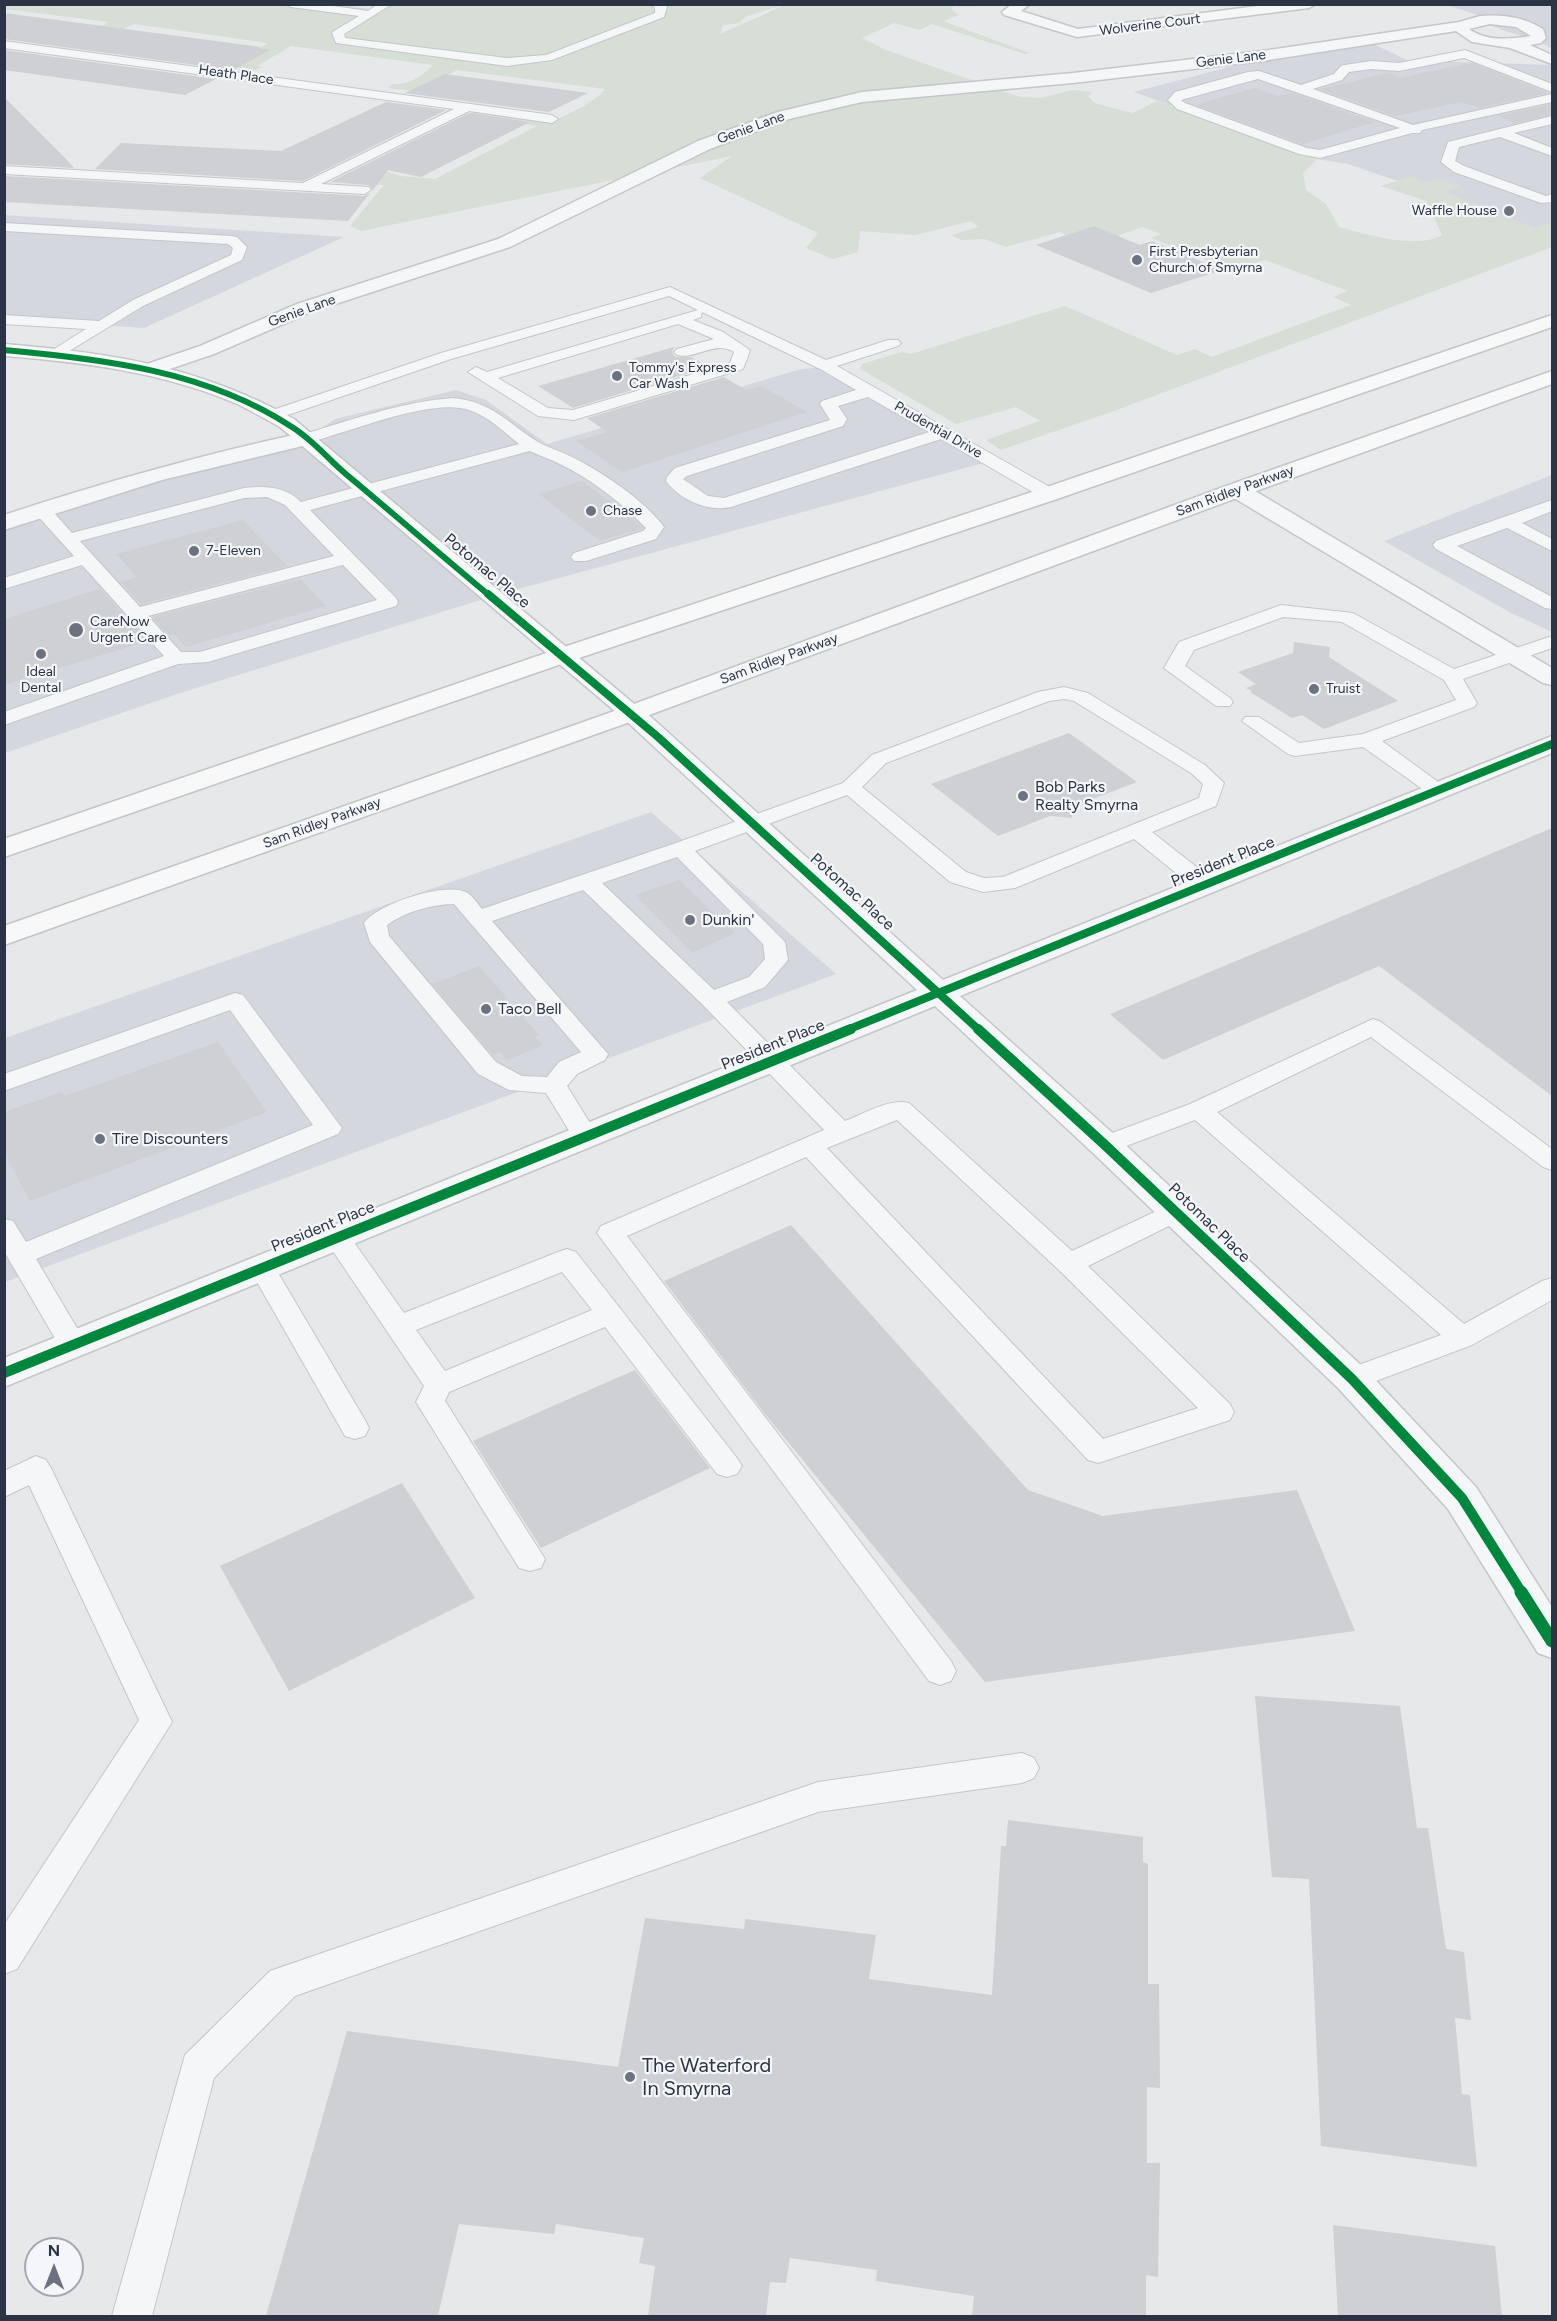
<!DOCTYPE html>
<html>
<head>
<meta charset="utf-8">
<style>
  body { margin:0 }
  #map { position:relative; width:1557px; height:2321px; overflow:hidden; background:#e6e8ea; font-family:Figtree,sans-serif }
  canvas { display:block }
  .frame { position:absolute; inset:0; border:6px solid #2b3445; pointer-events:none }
  .north { position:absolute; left:24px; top:2237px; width:60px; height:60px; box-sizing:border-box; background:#f4f6f9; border:2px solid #a4a8b1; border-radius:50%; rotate:0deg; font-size:16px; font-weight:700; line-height:24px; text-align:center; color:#2b3445 }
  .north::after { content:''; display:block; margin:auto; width:21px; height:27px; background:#6c737f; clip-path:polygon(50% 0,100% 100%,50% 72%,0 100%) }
</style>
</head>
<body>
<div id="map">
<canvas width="1557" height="2321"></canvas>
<div class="frame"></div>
<div class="north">N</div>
</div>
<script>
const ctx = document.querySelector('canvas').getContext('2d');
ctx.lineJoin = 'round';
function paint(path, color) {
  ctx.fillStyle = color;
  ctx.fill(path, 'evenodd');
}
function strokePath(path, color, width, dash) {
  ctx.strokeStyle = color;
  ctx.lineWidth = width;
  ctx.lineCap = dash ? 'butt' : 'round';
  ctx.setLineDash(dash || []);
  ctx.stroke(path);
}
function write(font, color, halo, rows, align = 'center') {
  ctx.font = font + ' Figtree,sans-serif';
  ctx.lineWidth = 4.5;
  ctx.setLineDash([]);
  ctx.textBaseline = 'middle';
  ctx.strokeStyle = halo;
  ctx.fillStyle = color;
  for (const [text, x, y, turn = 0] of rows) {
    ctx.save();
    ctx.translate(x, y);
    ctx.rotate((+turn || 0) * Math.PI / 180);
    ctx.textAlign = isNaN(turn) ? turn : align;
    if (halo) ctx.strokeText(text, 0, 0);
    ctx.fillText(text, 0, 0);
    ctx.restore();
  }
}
const built = new Path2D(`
  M 1447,5 L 1552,5 L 1552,49 L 1536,40 L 1502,30 L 1482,21 L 1477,15 Z
  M 1371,43 L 1407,60 L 1552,65 L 1552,234 L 1348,164 L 1317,159 L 1134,92 L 1248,62 Z
  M 4,215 L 344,237 L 144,328 L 5,319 Z
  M 828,367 L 991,461 L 500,594 L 177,694 L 5,753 L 4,523 L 307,438 L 335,419 L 456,390 L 486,400 L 547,444 L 801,369 Z
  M 1552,475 L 1552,632 L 1511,613 L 1384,541 Z
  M 651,812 L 836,974 L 5,1282 L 5,1038 Z`);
const green = new Path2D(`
  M 5,4 L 337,4 L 370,9 L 376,4 L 783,5 L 745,17 L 739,23 L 723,25 L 720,34 L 785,5 L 963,5 L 978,7 L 953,6 L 952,10 L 959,15 L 943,21 L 1029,53 L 1025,54 L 932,24 L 920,30 L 894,23 L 862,38 L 886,50 L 1020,97 L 1040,98 L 1073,90 L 1092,92 L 1088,96 L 1094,103 L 1133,113 L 1157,101 L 1317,159 L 1303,173 L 1306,190 L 1326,204 L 1339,227 C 1365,234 1418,250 1442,235 L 1426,201 L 1381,186 L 1412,176 L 1428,182 L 1439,179 L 1461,186 L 1445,192 L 1535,228 L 1548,223 L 1552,224 L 1552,247 L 1114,411 L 1001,450 L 986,440 L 1040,421 L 1016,407 L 956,424 L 860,369 L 862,364 L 902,352 L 911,354 L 1065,306 L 1177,355 L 1195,349 L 1212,357 L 1351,305 L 1333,297 L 1348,291 L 1265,260 L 1232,270 L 1151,238 L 1161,234 L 1142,227 L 1117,236 L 1094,226 L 1066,235 L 1060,232 L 1006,247 L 984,239 L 962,240 L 951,235 L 978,227 L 972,221 L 915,235 L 860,231 L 858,252 L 833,259 L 806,248 L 818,233 L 700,178 L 732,156 L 361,231 L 350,226 L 384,185 L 339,182 L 378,169 L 401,176 L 435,179 L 537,126 L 485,116 L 459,120 L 472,113 L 484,112 L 554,121 L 584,106 L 600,95 L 605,89 L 457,70 L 430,84 L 427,93 L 388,88 L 393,84 C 408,86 424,75 433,65 L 291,46 L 257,66 L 263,67 L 255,70 L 219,65 L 243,59 L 268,43 L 134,24 L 97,42 L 82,37 L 109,22 L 5,9 Z`);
const building = new Path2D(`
  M 4,13 L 261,47 L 258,48 L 270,50 L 233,70 L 4,39 Z
  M 4,50 L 216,79 L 185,95 L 4,70 Z
  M 1472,63 L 1548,93 L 1479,108 L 1462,102 L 1395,116 L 1320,89 L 1388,73 L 1400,78 Z
  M 445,74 L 588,93 L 549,112 L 405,93 Z
  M 1254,88 L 1277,96 L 1292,93 L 1375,122 L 1303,144 L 1196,105 Z
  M 4,97 L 66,159 L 74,168 L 4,164 Z
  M 386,102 L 446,110 L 303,181 L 95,169 L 121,143 L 281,151 Z
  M 1552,104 L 1552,114 L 1516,123 L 1498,116 Z
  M 469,113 L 530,122 L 421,177 L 388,170 L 373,190 L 369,185 L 330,182 Z
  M 4,176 L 364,196 L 370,193 L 348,221 L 4,202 Z
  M 1094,226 L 1140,245 L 1152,241 L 1222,270 L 1151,293 L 1036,245 Z
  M 674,347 L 672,352 L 675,357 L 691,357 L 708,367 L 573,408 L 538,386 Z
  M 724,377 L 746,390 L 761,386 L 807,412 L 622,472 L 576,441 L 607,432 L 587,418 Z
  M 582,481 L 638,523 L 643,528 L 600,541 L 539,494 Z
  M 243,520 L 287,566 L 141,604 L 121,582 L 137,577 L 116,554 Z
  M 300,579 L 326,606 L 186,647 L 174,634 L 169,635 L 152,617 Z
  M 100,589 L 148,641 L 4,685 L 4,619 Z
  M 1294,642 L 1330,647 L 1329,657 L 1398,701 L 1324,729 L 1302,715 L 1292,718 L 1250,692 L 1252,691 L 1246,688 L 1256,684 L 1238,672 L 1293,653 Z
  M 1069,733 L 1137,782 L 1074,806 L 1072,818 L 1050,816 L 998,836 L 931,784 Z
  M 1552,828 L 1552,1096 L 1379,966 L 1163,1060 L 1110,1014 Z
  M 679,880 L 707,907 L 735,933 L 692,953 L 635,895 Z
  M 479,966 L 539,1035 L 535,1037 L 543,1045 L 507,1060 L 500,1052 L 493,1055 L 432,984 Z
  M 218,1042 L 267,1112 L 30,1201 L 4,1153 L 4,1112 L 62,1092 L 65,1096 Z
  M 791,1225 L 1028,1490 L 1103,1516 L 1297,1490 L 1355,1631 L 985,1682 L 765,1414 L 664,1281 Z
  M 635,1370 L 710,1468 L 541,1548 L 473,1441 Z
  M 402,1483 L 475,1598 L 289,1691 L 220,1566 Z
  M 1255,1696 L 1400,1706 L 1417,1828 L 1428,1828 L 1446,1949 L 1464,1952 L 1471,2020 L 1455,2018 L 1462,2094 L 1470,2095 L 1477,2167 L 1321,2146 L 1309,1879 L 1272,1877 Z
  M 1008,1820 L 1143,1837 L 1143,1862 L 1148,1864 L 1148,1984 L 1159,1984 L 1160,2088 L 1147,2087 L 1147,2163 L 1160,2163 L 1158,2277 L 1146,2275 L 1146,2316 L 972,2316 L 974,2296 L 876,2281 L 877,2270 L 790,2258 L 786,2283 L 770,2282 L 766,2316 L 648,2316 L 655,2266 L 639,2263 L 644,2238 L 556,2224 L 554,2234 L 459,2224 L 438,2316 L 266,2316 L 347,2031 L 618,2067 L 645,1918 L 744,1929 L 745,1919 L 876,1935 L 869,1979 L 992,1995 L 1001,1846 L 1006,1846 Z
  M 1333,2225 L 1495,2246 L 1502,2316 L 1338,2316 Z`);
const lane = new Path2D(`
  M 286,4 L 320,4 L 368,11 L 378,4 L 392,4 L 344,34 L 345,38 L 507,58 L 546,55 L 655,13 L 655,8 L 651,4 L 665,4 L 667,7 L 664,17 L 552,60 L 507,66 L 336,43 L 332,33 L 334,31 L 359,16 L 291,7 Z
  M 4,41 L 552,115 L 558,119 L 552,123 L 469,111 L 321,184 L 369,187 L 371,190 L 364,194 L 4,174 L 4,166 L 303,183 L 454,109 L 4,48 Z
  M 1465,50 L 1552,84 L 1552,92 L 1464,58 L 1399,71 L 1371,69 L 1349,72 L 1342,80 L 1313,89 L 1413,125 L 1552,94 L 1552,102 L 1422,130 L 1420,133 L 1412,133 L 1320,158 L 1299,154 L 1177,109 L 1168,100 L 1175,92 L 1248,72 L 1259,71 L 1301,85 L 1334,74 L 1341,66 L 1345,65 L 1371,61 L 1399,63 ZM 1258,79 L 1400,128 L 1320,150 L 1307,148 L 1185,103 L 1181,100 Z
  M 1552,116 L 1552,124 L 1514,133 L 1552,148 L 1552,156 L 1500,137 L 1459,147 L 1455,161 L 1464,166 L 1546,196 L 1552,194 L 1552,202 L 1541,203 L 1454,172 L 1441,162 L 1448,142 Z
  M 4,223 L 232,236 L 237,237 L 247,247 L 242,260 L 143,306 L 56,359 L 48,354 L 51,351 L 86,329 L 4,324 L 4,315 L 99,321 L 133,300 L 231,255 L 233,248 L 228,244 L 4,231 Z
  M 670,287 L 826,360 L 888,340 L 898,340 L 901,343 L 898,346 L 837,366 L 1055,490 L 1058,494 L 1055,498 L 1043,498 L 941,439 L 731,507 C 708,512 680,500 666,481 L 667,477 L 675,468 L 830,420 L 820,404 L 822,401 L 856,390 L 822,370 L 702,312 L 701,317 L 693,320 L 723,332 L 747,348 L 750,351 L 743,369 L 574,420 L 538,416 L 468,372 L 476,367 L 487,372 L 698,310 L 669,296 L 451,359 L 279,418 L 267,418 L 265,415 L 267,412 L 441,353 ZM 678,324 L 714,339 L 677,349 L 674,352 L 677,355 C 696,360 715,340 734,352 L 730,363 L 573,410 L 548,408 L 498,378 ZM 868,397 L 929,432 L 724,498 L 708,496 L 683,479 L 687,476 L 843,426 L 847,419 L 838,406 Z
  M 453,398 C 493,402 506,422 538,442 C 548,448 561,451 572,457 C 601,471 645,501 664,527 L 656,539 L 586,561 L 574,561 L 571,557 L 574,553 L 643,531 L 646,528 C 622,503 591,479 560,464 C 550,459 540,456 530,451 L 310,510 L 396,598 L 398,602 L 396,606 L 208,662 L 178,664 L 4,725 L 4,712 L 164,656 L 82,565 L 4,589 L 4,578 L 74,556 L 36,514 L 33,510 L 36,506 L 48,506 L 72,533 L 244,488 C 266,486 284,486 301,502 L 519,444 C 504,432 488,416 469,410 C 432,397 347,433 307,443 L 299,438 L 301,435 C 351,420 401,402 453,398 ZM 267,497 L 285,505 L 334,556 L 140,607 L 80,541 L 244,498 ZM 343,565 L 377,600 L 200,652 L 181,652 L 148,616 Z
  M 1552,500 L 1552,511 L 1522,523 L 1552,539 L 1552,551 L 1507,528 L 1457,546 L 1552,597 L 1552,609 L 1545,608 L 1436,549 L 1433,545 L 1436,541 Z
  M 1281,605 L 1353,613 L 1454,669 L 1552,636 L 1552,648 L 1463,679 L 1477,703 L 1474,707 L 1382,741 L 1445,787 L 1448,791 L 1445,795 L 1438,797 L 1431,795 L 1363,747 L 1295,756 L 1288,754 L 1242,721 L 1245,717 L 1259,717 L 1299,743 L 1363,734 L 1456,700 L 1444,680 L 1342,622 L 1283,617 L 1194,650 L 1185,666 L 1230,698 L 1233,702 L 1230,706 L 1216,706 L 1164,668 L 1179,642 Z
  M 1064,687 L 1088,693 L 1205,765 L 1224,783 L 1216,806 L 1152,832 L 1213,880 L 1216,885 L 1213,890 L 1205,892 L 1197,890 L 1134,839 L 1015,888 L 983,892 L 950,882 L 847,795 L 695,851 L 785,942 L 788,960 L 765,987 L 727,1002 L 845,1121 C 864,1114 889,1098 909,1103 L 1072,1251 L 1167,1206 L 1176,1203 L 1185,1206 L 1189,1212 L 1185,1218 L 1088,1266 L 1230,1404 L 1234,1412 L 1230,1420 L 1098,1463 L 1088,1460 L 806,1157 L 627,1236 L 951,1661 L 956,1671 L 951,1681 L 940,1685 L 929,1681 L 597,1233 L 601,1226 L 824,1130 L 703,1005 L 583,890 L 492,921 L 608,1054 L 605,1060 L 577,1074 L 567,1086 L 598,1136 L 594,1142 L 585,1144 L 576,1142 L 546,1093 L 509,1090 L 478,1074 L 370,942 L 364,923 C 377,904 444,882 466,892 C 472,895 478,904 482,909 L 673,844 L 843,783 L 872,755 L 1038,692 ZM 1064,699 L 1074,701 L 1191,773 L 1203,784 L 1199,798 L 1003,877 L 984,878 L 966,872 L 862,787 L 886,763 L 1049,701 ZM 677,857 L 763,944 L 765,959 L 749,977 L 714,990 L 602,883 ZM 454,904 L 581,1052 L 559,1062 L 547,1077 L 522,1076 L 496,1062 L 389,936 L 387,925 C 407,911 429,905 454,904 ZM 897,1120 L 1060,1271 L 1198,1408 L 1103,1439 L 827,1148 Z
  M 235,993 L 243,995 L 342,1128 L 338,1134 L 36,1259 L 87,1345 L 83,1352 L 73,1355 L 63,1352 L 4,1251 L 4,1219 L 13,1221 L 26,1242 L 313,1125 L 230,1010 L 4,1091 L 4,1074 Z
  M 1373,1019 L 1381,1022 L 1552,1149 L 1552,1170 L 1543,1167 L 1371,1037 L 1217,1112 L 1464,1324 L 1542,1281 L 1552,1278 L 1552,1300 L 1472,1345 L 1352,1390 L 1342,1387 L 1338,1379 L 1342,1371 L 1441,1335 L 1195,1120 L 1105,1154 L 1096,1151 L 1092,1145 L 1096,1139 L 1190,1104 Z
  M 337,1229 L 346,1231 L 404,1313 L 558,1252 L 567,1249 L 576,1252 L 737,1458 L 742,1466 L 737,1474 L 727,1477 L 717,1474 L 605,1327 L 449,1392 L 445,1401 L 545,1559 L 541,1568 L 530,1571 L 519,1568 L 416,1402 L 424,1386 L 324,1238 L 328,1231 ZM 562,1272 L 592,1310 L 445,1371 L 416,1330 Z
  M 262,1258 L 271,1261 L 365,1420 L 369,1428 L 365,1436 L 355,1439 L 345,1436 L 249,1268 L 253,1261 Z
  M 36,1456 L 46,1460 L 51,1468 L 172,1722 L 17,1969 L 4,1974 L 4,1925 L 139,1720 L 29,1485 L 4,1497 L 4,1471 Z
  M 1022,1753 L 1034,1758 L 1039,1768 L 1034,1778 L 1022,1783 L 818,1812 L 295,1996 L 214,2078 L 152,2316 L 112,2316 L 185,2055 L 270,1971 L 818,1782 Z`);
const street = new Path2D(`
  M 1012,4 L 1030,4 L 1021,11 L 1078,29 L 1273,4 L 1316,4 L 1309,8 L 1077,37 L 1004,15 L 1002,12 Z
  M 1480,16 C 1502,14 1524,17 1543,29 L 1546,38 L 1541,43 L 1530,45 L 1552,55 L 1552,64 L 1510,48 L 1472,42 L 1456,31 L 1262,61 L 1073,83 L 862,102 L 789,119 L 710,149 L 510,247 L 311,312 L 214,354 L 158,373 L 144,373 L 141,369 L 144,365 L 200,346 L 297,304 L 498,239 L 698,141 L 778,112 L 862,92 L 1073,73 L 1262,51 L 1459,22 ZM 1490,24 L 1516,27 L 1531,36 C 1511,39 1486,42 1469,29 Z
  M 307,432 L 315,433 L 318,438 L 315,443 L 162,480 L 4,530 L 4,515 C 104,482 205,454 307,432 Z
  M 1237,483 L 1245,485 L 1552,668 L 1552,685 L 1543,683 L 1229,495 L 1226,490 L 1229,485 Z
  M 632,705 L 641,708 L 943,980 L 1552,736 L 1552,753 L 960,996 L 1117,1137 L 1365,1369 L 1476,1487 L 1552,1607 L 1552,1658 L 1538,1653 L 1448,1509 L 1339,1389 L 1093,1153 L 935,1006 L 4,1387 L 4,1358 L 917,990 L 623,718 L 619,713 L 623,708 Z`);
const secondary = new Path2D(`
  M 4,344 C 113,353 198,366 294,419 L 645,713 L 641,718 L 632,721 L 623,718 L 280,427 C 265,419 250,410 235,403 C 161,372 83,362 4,356 Z`);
const primary = new Path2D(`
  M 1552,315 L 1552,327 L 1057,499 L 573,660 L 4,857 L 4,839 L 555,650 L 1041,489 Z
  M 1552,371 L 1552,384 L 1245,495 L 641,718 L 4,945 L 4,926 L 623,708 L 1229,485 Z`);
const cyclewayFar3 = new Path2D(`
  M 4,350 C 103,359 207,371 292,427 C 313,440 328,459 347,475 C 395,515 442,556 490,596`);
const cyclewayFar2 = new Path2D(`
  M 488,594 L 658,737 L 979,1030
  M 847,1030 L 1552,744`);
const cyclewayFar1 = new Path2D(`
  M 978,1029 L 1105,1145 L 1352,1379 L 1462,1498 L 1522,1593
  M 4,1373 L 851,1029`);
const cycleway = new Path2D(`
  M 1521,1592 L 1552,1641`);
const markers = [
  [1509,211,6,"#6c737f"],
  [1137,260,6,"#6c737f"],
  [617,376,6,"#6c737f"],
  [591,511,6,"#6c737f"],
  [194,551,6,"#6c737f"],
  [76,630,8,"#6c737f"],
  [41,654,6,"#6c737f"],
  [1314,689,6,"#6c737f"],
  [1023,796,6,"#6c737f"],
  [690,920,6,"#6c737f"],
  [486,1009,6,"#6c737f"],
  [100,1139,6,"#6c737f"],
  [630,2077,6,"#6c737f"]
];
const farStreetnames = [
  ["Wolverine Court",1150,25,-7],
  ["Genie Lane",1231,59,-7],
  ["Heath Place",236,75,8],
  ["Genie Lane",751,128,-20],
  ["Genie Lane",302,311,-20],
  ["Prudential Drive",938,430,30],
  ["Sam Ridley Parkway",1235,491,-20],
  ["Sam Ridley Parkway",779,659,-20],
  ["Sam Ridley Parkway",322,823,-20]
];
const farPoinames = [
  ["Waffle House",1497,211,"right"],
  ["First Presbyterian",1149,252],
  ["Church of Smyrna",1149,268],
  ["Tommy's Express",629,368],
  ["Car Wash",629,384],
  ["Chase",603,511],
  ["7-Eleven",206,551],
  ["CareNow",90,622],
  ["Urgent Care",90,638],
  ["Ideal",41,672,"center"],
  ["Dental",41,688,"center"],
  ["Truist",1326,689]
];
const streetNames = [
  ["Potomac Place",487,571,40],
  ["President Place",1223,862,-22],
  ["Potomac Place",852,892,42],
  ["President Place",773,1045,-22],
  ["Potomac Place",1209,1223,44],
  ["President Place",323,1227,-22]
];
const poiNames = [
  ["Bob Parks",1035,787],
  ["Realty Smyrna",1035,805],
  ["Dunkin'",702,920],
  ["Taco Bell",498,1009],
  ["Tire Discounters",112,1139]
];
const nearPoinames = [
  ["The Waterford",642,2066],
  ["In Smyrna",642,2089]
];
paint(built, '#d4d7dd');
paint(green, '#d6ded6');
paint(building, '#ced0d3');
strokePath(lane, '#c4c6c8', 2);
strokePath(street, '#c4c6c8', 3);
strokePath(secondary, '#c4c6c8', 3);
strokePath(primary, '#c2c5c8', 3);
paint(lane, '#f5f6f7');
paint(street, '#f5f6f7');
paint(secondary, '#f8f8f8');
paint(primary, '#f8f8f8');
strokePath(cyclewayFar3, '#00873e', 6);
strokePath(cyclewayFar2, '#00873e', 8);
strokePath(cyclewayFar1, '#00873e', 10);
strokePath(cycleway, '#00873e', 13);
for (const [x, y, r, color] of markers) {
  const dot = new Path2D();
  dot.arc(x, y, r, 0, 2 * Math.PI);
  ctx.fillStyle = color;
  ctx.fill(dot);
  strokePath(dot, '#f4f6f9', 2);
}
write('14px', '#2b3445', '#f4f6f9', farStreetnames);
write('14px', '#2b3445', '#f4f6f9', farPoinames, 'left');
write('16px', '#2b3445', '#f4f6f9', streetNames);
write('16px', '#2b3445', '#f4f6f9', poiNames, 'left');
write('20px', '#2b3445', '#f4f6f9', nearPoinames, 'left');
</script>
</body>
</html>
